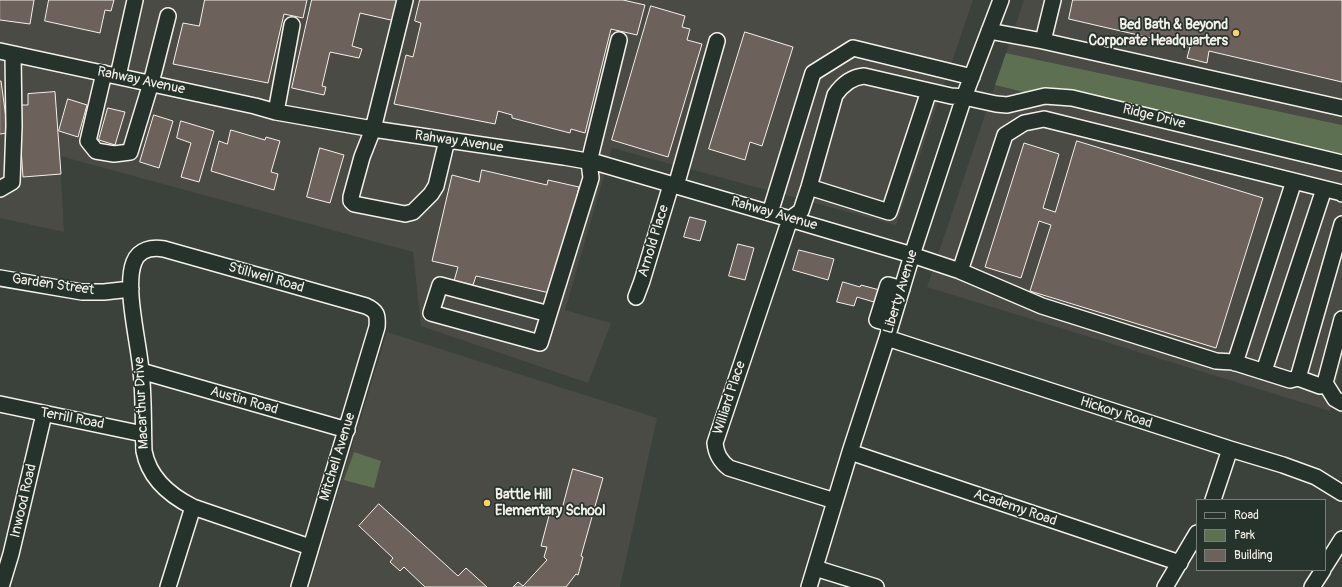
<!DOCTYPE html>
<html>
<head>
<meta charset="utf-8">
<style>
  body { margin:0 }
  #map { position:relative; width:1342px; height:587px; overflow:hidden; background:#3b413b; font-family:Pangolin,sans-serif }
  canvas { display:block }
  .legend { position:absolute; left:1196px; top:499px; width:130px; height:72px; box-sizing:border-box; background:#26332d; border:1px solid #787f78; margin:0; padding:5px 7px; list-style:none; font-size:12px; color:#f4f1e8 }
  .legend li { display:flex; align-items:center; gap:8px; height:20px }
  .legend b { width:20px; border:1px solid #787f78 }
</style>
</head>
<body>
<div id="map">
<canvas width="1342" height="587"></canvas>
<ul class="legend">
<li><b style="height:5px;background:#26332d"></b>Road</li>
<li><b style="height:11px;background:#5d7052"></b>Park</li>
<li><b style="height:11px;background:#6d615b"></b>Building</li>
</ul>
</div>
<script>
const ctx = document.querySelector('canvas').getContext('2d');
ctx.lineJoin = 'round';
function paint(path, color) {
  ctx.fillStyle = color;
  ctx.fill(path, 'evenodd');
}
function strokePath(path, color, width, dash) {
  ctx.strokeStyle = color;
  ctx.lineWidth = width;
  ctx.lineCap = dash ? 'butt' : 'round';
  ctx.setLineDash(dash || []);
  ctx.stroke(path);
}
function write(font, color, halo, rows, align = 'center') {
  ctx.font = font + ' Pangolin,sans-serif';
  ctx.lineWidth = 3.5;
  ctx.setLineDash([]);
  ctx.textBaseline = 'middle';
  ctx.strokeStyle = halo;
  ctx.fillStyle = color;
  for (const [text, x, y, turn = 0] of rows) {
    ctx.save();
    ctx.translate(x, y);
    ctx.rotate((+turn || 0) * Math.PI / 180);
    ctx.textAlign = isNaN(turn) ? turn : align;
    if (halo) ctx.strokeText(text, 0, 0);
    ctx.fillText(text, 0, 0);
    ctx.restore();
  }
}
const built = new Path2D(`
  M 0,0 L 973,0 L 896,225 L 612,148 L 565,310 L 611,323 L 588,383 L 421,326 L 413,252 L 60,156 L 64,232 L 0,218 Z
  M 1024,0 L 1342,0 L 1342,125 L 1006,53 Z
  M 995,85 L 1342,171 L 1342,360 L 1330,411 L 927,287 Z
  M 387,332 L 657,418 L 620,587 L 309,587 Z`);
const green = new Path2D(`
  M 1006,53 L 1342,125 L 1342,171 L 995,85 Z
  M 354,452 L 381,461 L 374,488 L 344,480 Z`);
const building = new Path2D(`
  M 0,0 L 34,0 L 30,24 L 0,20 Z
  M 49,0 L 114,0 L 111,11 L 105,10 L 100,33 L 45,21 Z
  M 205,0 L 307,0 L 303,18 L 284,14 L 268,83 L 173,64 L 183,23 L 199,26 Z
  M 312,0 L 400,0 L 395,21 L 360,13 L 352,46 L 362,49 L 359,58 L 330,52 L 322,86 L 326,87 L 324,95 L 292,88 Z
  M 420,0 L 623,0 L 645,5 L 637,35 L 611,29 L 585,133 L 571,129 L 570,133 L 512,118 L 512,115 L 498,111 L 495,124 L 394,104 L 406,55 L 413,57 L 421,23 L 415,21 Z
  M 1073,0 L 1342,0 L 1342,82 L 1209,51 L 1207,63 L 1187,58 L 1190,47 L 1069,19 Z
  M 651,6 L 685,16 L 682,27 L 690,29 L 687,40 L 702,44 L 668,157 L 612,140 Z
  M 745,32 L 793,47 L 762,146 L 750,142 L 745,160 L 709,149 Z
  M 0,81 L 1,81 L 8,133 L 0,134 Z
  M 55,92 L 61,174 L 23,177 L 18,105 L 28,105 L 28,94 Z
  M 68,99 L 87,105 L 78,137 L 59,131 Z
  M 108,108 L 125,112 L 115,145 L 99,140 Z
  M 154,115 L 173,121 L 159,168 L 140,162 Z
  M 181,121 L 214,131 L 199,182 L 181,177 L 191,143 L 177,138 Z
  M 231,130 L 265,140 L 266,137 L 280,141 L 271,172 L 278,174 L 274,190 L 211,171 L 219,141 L 227,144 Z
  M 1077,141 L 1263,198 L 1216,348 L 1030,291 L 1051,225 L 1039,221 L 1021,278 L 985,267 L 1024,143 L 1059,154 L 1043,208 L 1055,212 Z
  M 320,148 L 344,155 L 330,203 L 307,197 Z
  M 482,170 L 547,185 L 548,180 L 579,187 L 554,294 L 476,276 L 473,285 L 454,281 L 458,267 L 432,261 L 452,175 L 479,182 Z
  M 690,217 L 706,221 L 700,241 L 684,237 Z
  M 738,244 L 754,248 L 745,280 L 729,276 Z
  M 799,250 L 834,259 L 828,280 L 793,270 Z
  M 843,282 L 860,287 L 861,285 L 887,292 L 884,305 L 857,297 L 854,306 L 837,302 Z
  M 573,469 L 603,478 L 581,556 L 583,557 L 578,575 L 576,574 L 566,587 L 513,587 L 518,582 L 523,586 L 547,560 L 544,557 L 547,547 L 541,546 L 550,512 L 560,515 Z
  M 379,504 L 458,576 L 466,568 L 487,587 L 425,587 L 404,567 L 400,571 L 390,562 L 393,558 L 359,526 Z`);
const minor = new Path2D(`
  M 405,0 L 373,129 L 362,157 L 351,197 L 351,201 L 354,204 L 405,214 L 413,212 L 431,194 L 436,186 L 447,140
  M 989,31 L 1043,41 L 1342,108
  M 1043,41 L 1053,0
  M 0,51 L 255,106 L 276,112 L 373,129 L 564,157 L 598,163 L 790,219 L 912,255 L 960,271 L 1042,306 L 1216,361 L 1233,362 L 1290,380 L 1298,378 L 1342,224
  M 104,73 L 88,141 L 96,151 L 114,154 L 130,152 L 151,83 L 168,16
  M 118,76 L 135,0
  M 276,112 L 292,25
  M 676,186 L 717,41
  M 809,187 L 889,212 L 929,91
  M 0,189 L 12,182 L 14,126 L 13,54
  M 770,213 L 813,73 L 853,48 L 972,77
  M 960,271 L 1005,135 L 1024,123 L 1044,119 L 1342,193 L 1342,194
  M 0,278 L 82,292 L 104,292 L 131,289
  M 636,297 L 642,281 L 671,185
  M 549,314 L 440,285 L 431,313 L 540,343 L 591,178 L 589,162 L 619,40
  M 891,324 L 877,320 L 888,285 L 902,289
  M 887,338 L 1230,449 L 1283,465 L 1316,477 L 1342,493
  M 1235,363 L 1294,181
  M 141,371 L 347,430
  M 1264,371 L 1324,189
  M 1298,378 L 1320,386 L 1325,383 L 1342,319
  M 1325,383 L 1335,399 L 1342,403
  M 0,404 L 143,434
  M 850,452 L 1180,563
  M 1213,500 L 1230,449
  M 835,501 L 729,468 C 720,461 716,454 715,443 L 790,219 L 801,211 L 809,187 L 835,95 C 842,85 852,77 864,76 L 951,96 L 964,97 L 996,104 L 1007,105 L 1045,96 L 1072,98 L 1342,163
  M 1325,566 L 1342,539
  M 815,568 L 876,587
  M 1,587 L 11,554 L 44,414
  M 168,587 L 193,507
  M 299,587 L 377,327 C 378,315 377,311 366,306 L 164,249 C 152,247 139,249 134,262 C 124,287 139,343 141,371 C 144,397 143,424 144,451 C 149,478 169,495 193,507 L 310,547
  M 809,587 L 850,452 L 887,338 L 912,255 L 964,97 L 1001,0
  M 1165,587 L 1197,533
  M 1312,587 L 1323,570`);
const markers = [
  [1236,33,4,"#ffd166"],
  [487,503,4,"#ffd166"]
];
const poiNames = [
  ["Bed Bath & Beyond",1228,25],
  ["Corporate Headquarters",1228,41],
  ["Battle Hill",495,495,"left"],
  ["Elementary School",495,511,"left"]
];
const streetNames = [
  ["Rahway Avenue",141,81,12],
  ["Ridge Drive",1154,117,14],
  ["Rahway Avenue",459,142,8],
  ["Rahway Avenue",774,214,16],
  ["Arnold Place",654,241,-73],
  ["Stillwell Road",266,278,16],
  ["Garden Street",53,285,8],
  ["Liberty Avenue",901,292,-73],
  ["Williard Place",730,398,-72],
  ["Austin Road",244,401,16],
  ["Macarthur Drive",142,403,-93],
  ["Hickory Road",1116,413,18],
  ["Terrill Road",72,419,11],
  ["Mitchell Avenue",338,457,-73],
  ["Inwood Road",24,501,-77],
  ["Academy Road",1015,508,19]
];
paint(built, '#4a4b45');
paint(green, '#5d7052');
paint(building, '#6d615b');
strokePath(building, '#f4f1e8', 1);
strokePath(minor, '#f4f1e8', 18);
strokePath(minor, '#26332d', 15);
for (const [x, y, r, color] of markers) {
  const dot = new Path2D();
  dot.arc(x, y, r, 0, 2 * Math.PI);
  ctx.fillStyle = color;
  ctx.fill(dot);
  strokePath(dot, '#26332d', 1.5);
}
write('bold 14px', '#f4f1e8', '#26332d', poiNames, 'right');
write('14px', '#f4f1e8', '#26332d', streetNames);
</script>
</body>
</html>
